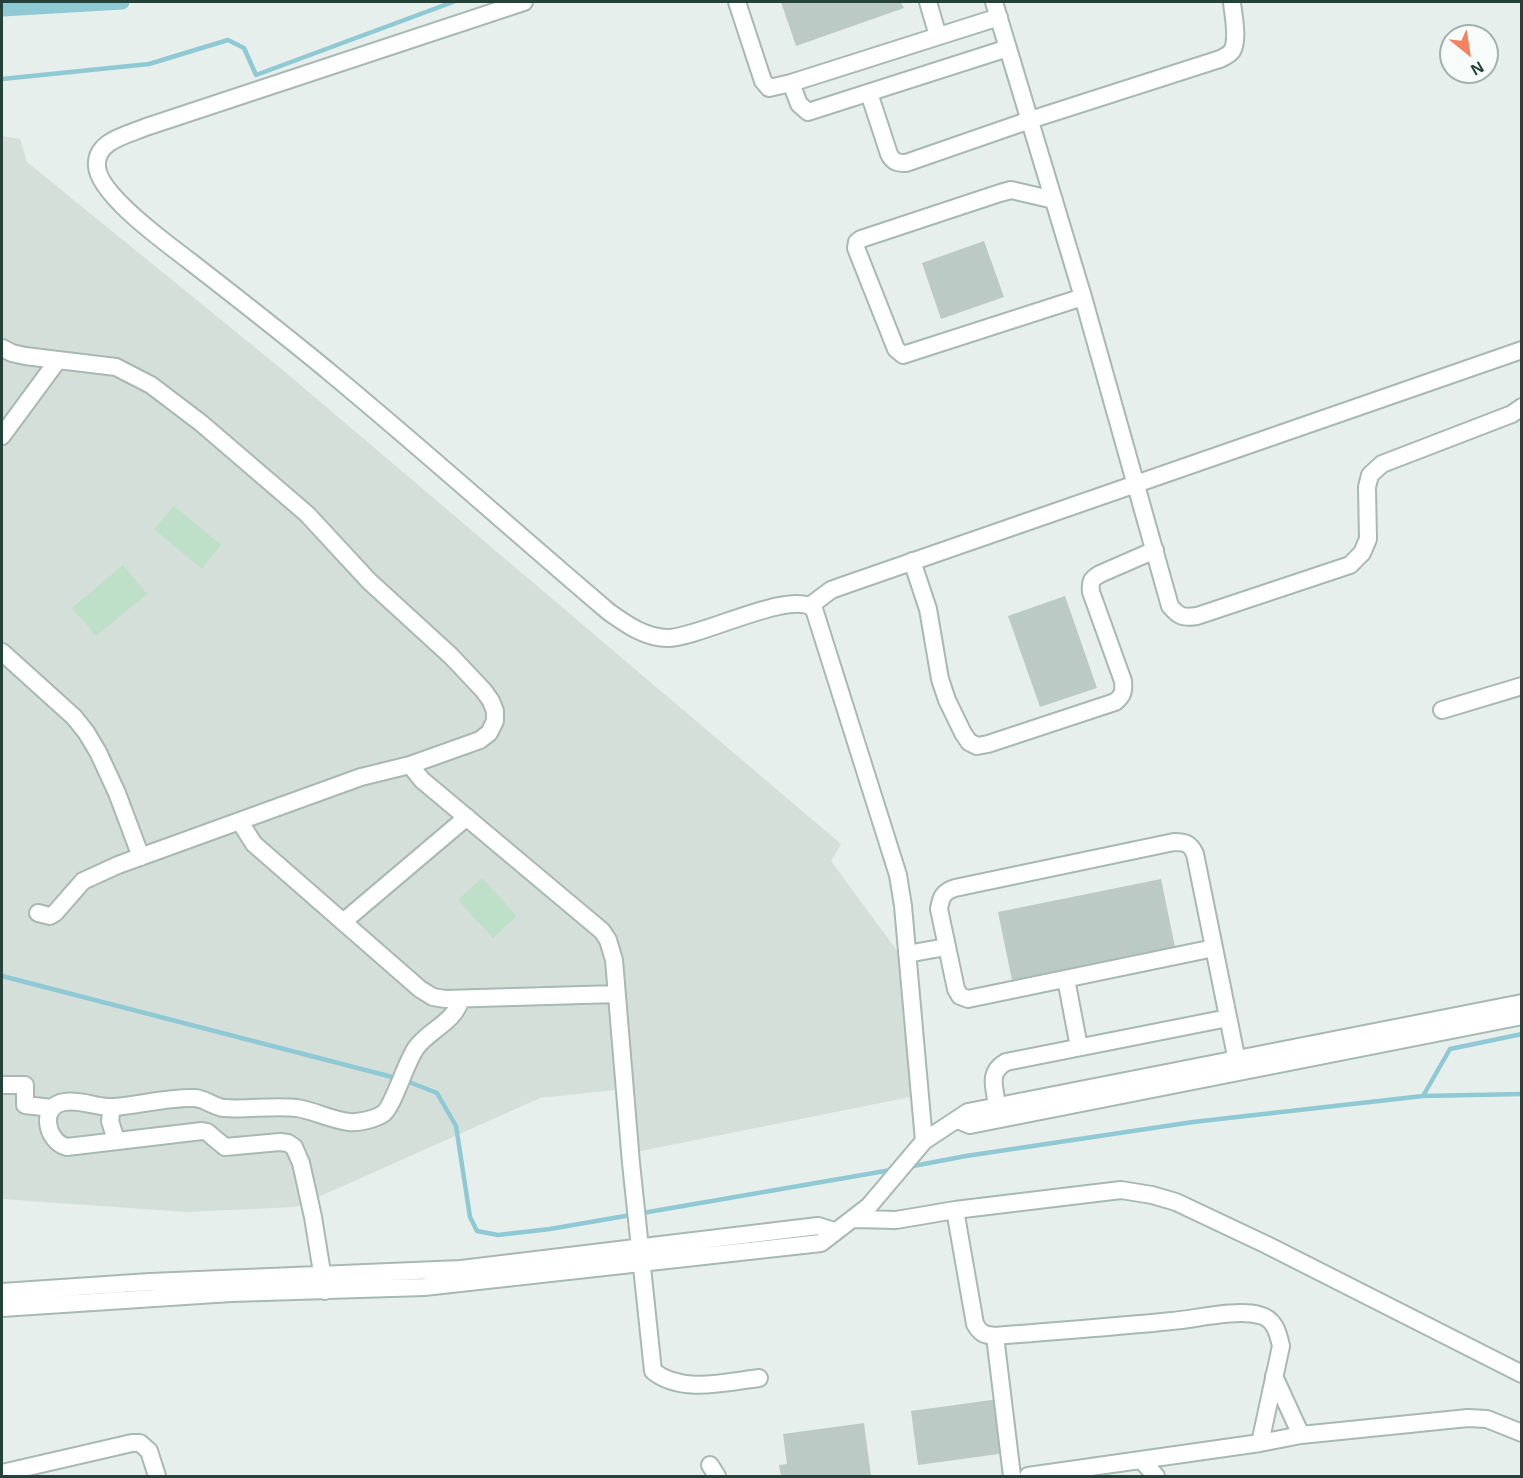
<!DOCTYPE html>
<html>
<head>
<meta charset="utf-8">
<style>
  body { margin:0 }
  #map { position:relative; width:1523px; height:1478px; overflow:hidden; background:#e6efeb; font-family:Arial,sans-serif }
  canvas { display:block }
  .frame { position:absolute; inset:0; border:3px solid #24423a; pointer-events:none }
  .north { position:absolute; left:1439px; top:24px; width:60px; height:60px; box-sizing:border-box; background:#f7fbf9; border:2px solid #a3b1ad; border-radius:50%; rotate:150deg; font-size:16px; font-weight:700; line-height:24px; text-align:center; color:#24423a }
  .north::after { content:''; display:block; margin:auto; width:21px; height:27px; background:#f4845f; clip-path:polygon(50% 0,100% 100%,50% 72%,0 100%) }
</style>
</head>
<body>
<div id="map">
<canvas width="1523" height="1478"></canvas>
<div class="frame"></div>
<div class="north">N</div>
</div>
<script>
const ctx = document.querySelector('canvas').getContext('2d');
ctx.lineJoin = 'round';
function paint(path, color) {
  ctx.fillStyle = color;
  ctx.fill(path, 'evenodd');
}
function strokePath(path, color, width, dash) {
  ctx.strokeStyle = color;
  ctx.lineWidth = width;
  ctx.lineCap = dash ? 'butt' : 'round';
  ctx.setLineDash(dash || []);
  ctx.stroke(path);
}
const built = new Path2D(`
  M 2,136 L 20,139 L 27,162 L 284,371 L 841,844 L 831,861 L 901,956 L 910,1097 L 621,1155 L 615,1090 L 540,1098 L 296,1207 L 186,1212 L 2,1199 Z`);
const green = new Path2D(`
  M 174,506 L 221,545 L 202,569 L 154,529 Z
  M 123,565 L 147,594 L 96,636 L 72,608 Z
  M 482,878 L 517,916 L 493,938 L 458,900 Z`);
const stream = new Path2D(`
  M 2,79 L 149,64 L 228,40 L 244,48 L 256,75 L 453,2
  M 2,976 L 396,1078
  M 404,1080 L 437,1093 L 456,1126 L 470,1217 L 477,1231 L 498,1235 L 550,1229 L 891,1170
  M 1423,1096 L 1450,1049 L 1522,1034
  M 908,1167 L 966,1156 L 1193,1122 L 1423,1096 L 1522,1094`);
const canal = new Path2D(`
  M 2,9 L 122,2`);
const building = new Path2D(`
  M 781,2 L 901,2 L 904,8 L 796,46 Z
  M 984,241 L 1004,297 L 941,319 L 922,263 Z
  M 1065,596 L 1097,688 L 1040,707 L 1008,616 Z
  M 1161,879 L 1175,947 L 1012,980 L 998,912 Z
  M 999,1399 L 1006,1453 L 918,1465 L 911,1411 Z
  M 864,1423 L 871,1476 L 781,1476 L 779,1465 L 787,1464 L 783,1434 Z`);
const minor = new Path2D(`
  M 524,2 L 146,127 C 127,135 95,141 97,166 C 98,194 165,242 187,259 C 236,297 285,335 333,375 C 426,452 517,534 609,612 C 626,624 645,638 668,638 C 699,638 793,588 814,609 L 898,875 L 903,906 L 924,1141
  M 737,2 L 763,81 L 769,88 L 791,83 L 999,17
  M 928,2 L 938,36
  M 994,2 L 1083,297 L 1170,606 C 1179,617 1184,618 1197,616 L 1350,565 L 1362,553 L 1368,539 L 1367,487 L 1370,475 L 1382,464 L 1512,414 L 1522,407
  M 791,83 L 799,104 L 808,112 L 1008,48
  M 869,93 L 889,154 C 893,162 897,163 906,163 L 1030,120 L 1220,59 C 1224,57 1229,55 1232,51 C 1239,39 1233,15 1232,2
  M 1054,200 L 1011,190 L 1000,193 L 861,239 L 857,242 L 856,248 L 896,349 L 903,355 L 1083,297
  M 2,348 L 12,353 L 25,356 L 116,367 L 151,385 L 201,423 L 307,514 L 369,581 L 451,656 L 484,691 L 491,701 L 495,711 L 495,721 L 489,733 L 480,740 L 410,765 L 361,777 L 118,865 L 83,881 L 55,913 L 50,916 L 38,913
  M 2,436 L 58,360
  M 912,561 L 928,609 L 940,679 L 947,700 L 963,733 L 969,742 L 977,746 L 988,744 L 1115,702 C 1123,696 1124,691 1123,681 L 1091,592 C 1090,582 1091,579 1100,574 L 1155,550
  M 811,605 L 831,590 L 842,586 L 1522,350
  M 2,652 L 74,717 L 86,732 L 98,752 L 117,793 L 141,857
  M 1442,710 L 1522,686
  M 410,765 L 422,780 L 602,931 L 608,940 L 614,960 L 631,1163 L 653,1371 C 681,1394 726,1382 759,1378
  M 240,822 L 254,844 L 420,989 L 433,997 L 445,999 L 617,994
  M 343,922 L 467,817
  M 1214,948 L 968,999 L 960,996 L 956,989 L 939,909 C 941,897 943,892 955,888 L 1174,842 C 1185,842 1190,843 1195,854 L 1239,1071
  M 907,954 L 946,947
  M 1066,979 L 1079,1047
  M 2,1085 L 25,1085 L 25,1105 L 52,1108
  M 997,1106 C 995,1087 987,1073 1006,1062 L 1228,1018
  M 112,1107 L 110,1121 L 116,1140
  M 958,1120 L 970,1125 L 1522,1016
  M 955,1210 L 975,1324 C 980,1333 984,1335 995,1336 C 1054,1331 1113,1327 1172,1321 C 1196,1319 1236,1309 1259,1315 C 1274,1318 1278,1332 1281,1346 L 1260,1443
  M 854,1219 L 896,1220 L 955,1210 L 1121,1190 L 1152,1195 L 1176,1202 L 1267,1245 L 1522,1374
  M 325,1291 L 313,1217 L 301,1163 L 294,1147 L 288,1143 L 280,1142 L 225,1147 L 207,1132 L 202,1131 L 67,1147 C 46,1142 39,1106 64,1102 C 81,1099 97,1108 114,1107 C 140,1105 168,1097 195,1098 C 206,1099 214,1107 224,1108 C 248,1110 272,1105 297,1108 C 315,1111 331,1120 349,1122 C 359,1123 376,1119 384,1113 C 394,1104 405,1064 416,1048 C 430,1029 454,1023 461,999
  M 2,1292 L 150,1282 L 461,1269 L 818,1226 L 834,1231
  M 2,1308 L 231,1293 L 424,1287 L 821,1243 L 869,1206 L 924,1141 L 968,1112 L 1522,1003
  M 995,1336 L 1012,1476
  M 1274,1376 L 1301,1435
  M 1142,1461 L 1156,1476
  M 710,1465 L 717,1476
  M 2,1473 L 132,1443 L 140,1443 L 149,1451 L 157,1476
  M 1028,1476 L 1260,1443 L 1301,1435 L 1468,1418 L 1487,1419 L 1522,1433`);
paint(built, '#d4dfda');
paint(green, '#bfe0c8');
strokePath(stream, '#8ec9d4', 4.5);
strokePath(canal, '#8ec9d4', 15);
paint(building, '#bbcac4');
strokePath(minor, '#a8b8b2', 20);
strokePath(minor, '#fff', 16);
</script>
</body>
</html>
